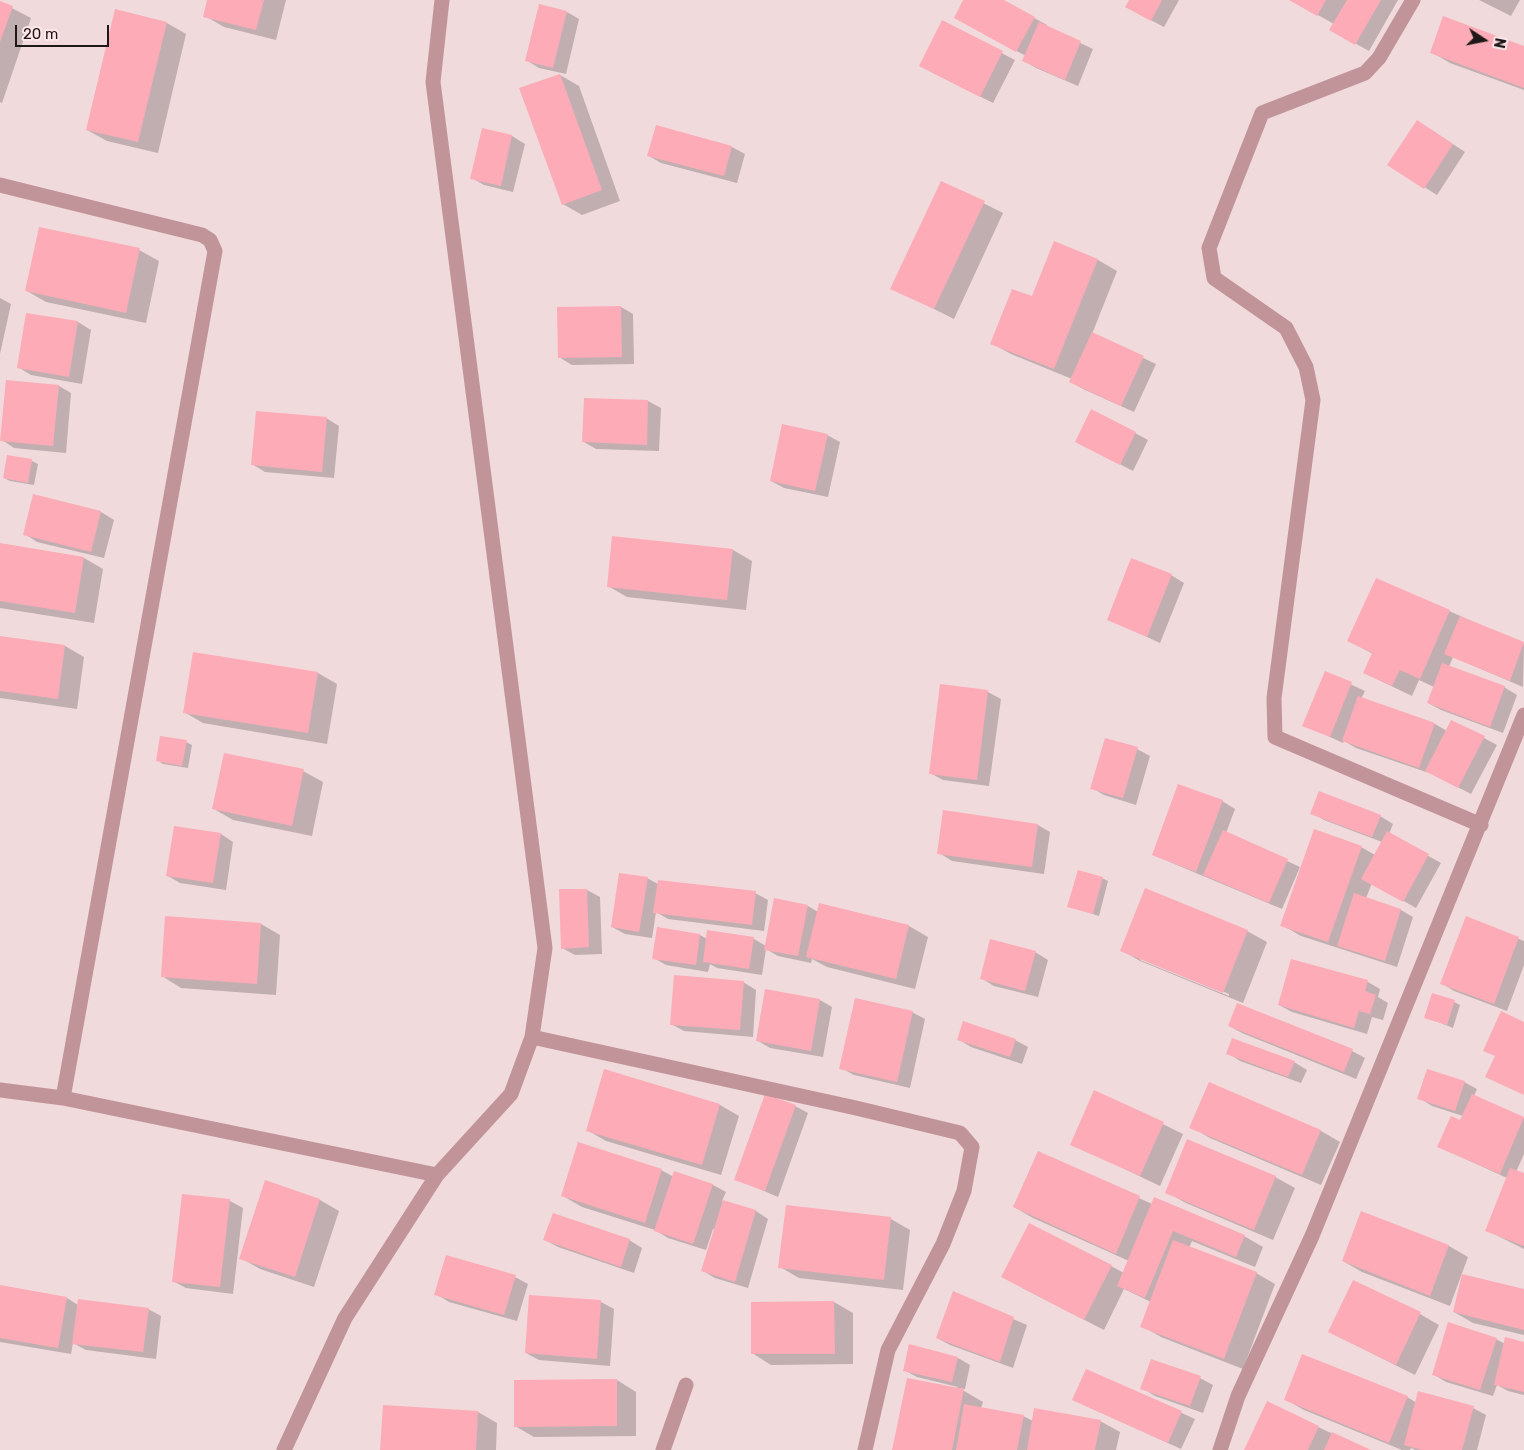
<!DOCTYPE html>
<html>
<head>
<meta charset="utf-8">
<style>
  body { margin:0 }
  #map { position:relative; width:1524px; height:1450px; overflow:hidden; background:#f0dadc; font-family:Rubik,sans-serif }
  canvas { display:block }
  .north { position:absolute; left:1459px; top:15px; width:50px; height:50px; -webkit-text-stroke:4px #fde7e9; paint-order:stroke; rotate:101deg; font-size:14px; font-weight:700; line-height:20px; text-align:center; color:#1f1718 }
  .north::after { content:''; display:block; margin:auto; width:18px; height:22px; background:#1f1718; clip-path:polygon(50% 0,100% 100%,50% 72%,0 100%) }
  .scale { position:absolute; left:15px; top:25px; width:94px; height:22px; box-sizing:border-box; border:2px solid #1f1718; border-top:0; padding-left:6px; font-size:15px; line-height:18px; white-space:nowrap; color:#1f1718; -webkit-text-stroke:4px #fde7e9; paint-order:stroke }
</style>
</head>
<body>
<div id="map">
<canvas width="1524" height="1450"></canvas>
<div class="north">N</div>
<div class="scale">20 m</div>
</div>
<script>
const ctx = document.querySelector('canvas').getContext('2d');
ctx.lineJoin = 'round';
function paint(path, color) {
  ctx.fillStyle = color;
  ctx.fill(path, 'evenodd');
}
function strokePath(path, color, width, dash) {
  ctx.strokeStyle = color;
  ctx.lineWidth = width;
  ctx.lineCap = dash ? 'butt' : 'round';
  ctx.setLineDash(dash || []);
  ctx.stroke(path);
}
const shadow = new Path2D(`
  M 209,0 L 286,0 L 276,40 L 224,27 L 205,16 Z
  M 965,0 L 1001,0 L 1047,25 L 1046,27 L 1093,49 L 1078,86 L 1036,68 L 1024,61 L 1026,56 L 968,25 Z
  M 1130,0 L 1179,0 L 1164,27 L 1139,14 Z
  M 1291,0 L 1398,0 L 1369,51 L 1331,30 L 1334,24 Z
  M 1479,0 L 1520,0 L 1511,16 Z
  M 0,2 L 31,18 L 2,103 L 0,102 Z
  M 567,12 L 579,19 L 566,74 L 539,68 L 526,60 Z
  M 942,22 L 1015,60 L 993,103 L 933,73 Z
  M 167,23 L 186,34 L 158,153 L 107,141 L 87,130 Z
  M 1524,48 L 1524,90 L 1450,63 L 1431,52 Z
  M 560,75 L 579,86 L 620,201 L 582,215 L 563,204 Z
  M 657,127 L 732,147 L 745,154 L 737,183 L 661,163 L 649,156 Z
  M 1430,129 L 1465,152 L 1437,195 L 1389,165 Z
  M 483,130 L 512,136 L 525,144 L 513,192 L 484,185 L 472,178 Z
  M 941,182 L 1003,213 L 954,319 L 892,288 Z
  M 1055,243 L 1098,260 L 1117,271 L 1092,334 L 1156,364 L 1134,412 L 1083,389 L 1071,382 L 1072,379 L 1011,354 L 991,343 L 1032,298 Z
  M 139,250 L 159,261 L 146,323 L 46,302 L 27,291 Z
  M 0,298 L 11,304 L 0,354 Z
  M 621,307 L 633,314 L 634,364 L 572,365 L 559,357 Z
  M 27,314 L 78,322 L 91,330 L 82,384 L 31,375 L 18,367 Z
  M 59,386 L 71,393 L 66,453 L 14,448 L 2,440 Z
  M 585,399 L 648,401 L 661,408 L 659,451 L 596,449 L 584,442 Z
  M 326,418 L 339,426 L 334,478 L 265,472 L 252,464 Z
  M 1135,433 L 1148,440 L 1133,471 L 1089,448 Z
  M 827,435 L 840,442 L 828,497 L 784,488 L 771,481 Z
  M 32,461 L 38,464 L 34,485 L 10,481 L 4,478 Z
  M 34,496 L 101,512 L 114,520 L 104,558 L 37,542 L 25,534 Z
  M 0,544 L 84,558 L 103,569 L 94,623 L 0,608 Z
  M 733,550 L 752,561 L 746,610 L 627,597 L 608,586 Z
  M 1171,575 L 1184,583 L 1160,643 L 1108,619 Z
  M 1449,611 L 1524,644 L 1523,687 L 1453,657 L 1449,667 L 1504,687 L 1517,695 L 1503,733 L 1441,710 L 1428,703 L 1434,687 L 1419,680 L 1412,696 L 1364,673 L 1373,654 L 1349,641 Z
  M 0,637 L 65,646 L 84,657 L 77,709 L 0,698 Z
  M 318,673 L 337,684 L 327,744 L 203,723 L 184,712 Z
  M 1326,673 L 1365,691 L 1361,699 L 1435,724 L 1447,731 L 1484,738 L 1497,745 L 1471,794 L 1432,774 L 1356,748 L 1344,741 L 1343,743 L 1304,725 Z
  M 942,686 L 988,692 L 1001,699 L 989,786 L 943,780 L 930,773 Z
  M 186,742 L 192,745 L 188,768 L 163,764 L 157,760 Z
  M 1137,749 L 1150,756 L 1136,805 L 1104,795 L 1092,788 Z
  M 303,771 L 323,782 L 312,836 L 233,820 L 214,809 Z
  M 1222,801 L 1235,809 L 1226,833 L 1300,867 L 1282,909 L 1153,855 Z
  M 1312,813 L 1380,816 L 1393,824 L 1389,834 L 1441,863 L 1416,908 L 1372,883 L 1366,898 L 1401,910 L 1413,917 L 1397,967 L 1301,936 L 1282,925 L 1361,847 L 1375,855 L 1382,842 L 1324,820 Z
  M 1038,825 L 1050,832 L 1044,874 L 952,861 L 939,853 Z
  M 221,834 L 233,842 L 226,890 L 180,883 L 168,876 Z
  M 647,878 L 658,884 L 755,893 L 768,900 L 764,931 L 668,919 L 656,912 L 652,938 L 625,934 L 612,927 Z
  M 1102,878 L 1108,881 L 1099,916 L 1069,906 Z
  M 587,890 L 600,897 L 602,954 L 575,955 L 562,948 Z
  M 808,906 L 818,912 L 909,926 L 928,937 L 915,989 L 827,967 L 812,959 L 811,963 L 778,956 L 766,949 L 762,975 L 717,968 L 710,964 L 708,972 L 666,965 L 654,958 L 658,929 L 700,935 L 707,939 L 754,939 L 766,946 Z
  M 167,917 L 261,924 L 280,935 L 276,995 L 181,988 L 162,976 Z
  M 1467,918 L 1524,941 L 1524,965 L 1507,1011 L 1454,991 L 1441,983 Z
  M 1247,931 L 1267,942 L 1243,1003 L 1140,961 L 1121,950 ZM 1140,957 L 1229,994 L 1229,996 L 1140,960 Z
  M 1035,952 L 1048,960 L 1038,997 L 994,986 L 981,978 Z
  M 1292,960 L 1368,982 L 1380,989 L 1378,997 L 1388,1003 L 1383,1020 L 1372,1017 L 1367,1034 L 1292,1012 L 1279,1005 Z
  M 743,982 L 756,990 L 753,1037 L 684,1031 L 671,1024 Z
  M 820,1000 L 832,1007 L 823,1057 L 770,1048 L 758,1041 Z
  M 1454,1002 L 1460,1005 L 1453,1028 L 1425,1017 Z
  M 912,1012 L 925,1019 L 910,1088 L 854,1075 L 841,1068 Z
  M 1229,1026 L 1352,1051 L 1365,1058 L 1356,1079 L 1242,1033 Z
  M 958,1039 L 1015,1040 L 1028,1047 L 1022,1064 L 971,1047 Z
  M 1228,1053 L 1294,1062 L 1307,1070 L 1301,1083 L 1240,1061 Z
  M 1464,1082 L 1477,1089 L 1474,1096 L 1524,1118 L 1524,1154 L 1516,1172 L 1524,1175 L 1524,1249 L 1486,1230 L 1507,1178 L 1439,1147 L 1463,1116 L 1432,1106 L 1419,1098 Z
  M 1209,1084 L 1321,1131 L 1340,1142 L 1321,1185 L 1210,1138 L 1191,1127 Z
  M 1095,1091 L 1183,1134 L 1160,1186 L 1072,1144 Z
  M 720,1105 L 739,1116 L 721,1175 L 606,1141 L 587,1130 Z
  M 795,1106 L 808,1113 L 778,1197 L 736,1179 Z
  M 1038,1152 L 1152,1204 L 1244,1236 L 1263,1247 L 1255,1267 L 1192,1241 L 1189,1248 L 1256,1273 L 1275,1284 L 1243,1369 L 1161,1337 L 1142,1326 L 1151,1302 L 1124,1289 L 1104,1330 L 1022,1288 L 1111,1266 L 1124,1273 L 1129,1261 L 1033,1218 L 1014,1207 Z
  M 661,1170 L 674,1177 L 675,1172 L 713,1185 L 726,1192 L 722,1201 L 756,1211 L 768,1219 L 748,1288 L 715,1278 L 703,1271 L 715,1229 L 713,1229 L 706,1250 L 668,1238 L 655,1230 L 582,1207 L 563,1196 Z
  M 1275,1177 L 1295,1188 L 1273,1240 L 1186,1203 L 1166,1192 Z
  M 266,1181 L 320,1200 L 339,1211 L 314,1287 L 260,1269 L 241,1258 Z
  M 183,1196 L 230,1201 L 243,1208 L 233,1294 L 186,1288 L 173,1281 Z
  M 1362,1212 L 1449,1246 L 1468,1257 L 1450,1306 L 1362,1272 L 1343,1261 Z
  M 891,1219 L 910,1230 L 903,1290 L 799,1278 L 780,1267 Z
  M 545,1240 L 629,1240 L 642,1248 L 634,1273 L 558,1247 Z
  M 515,1277 L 528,1284 L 517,1321 L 449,1302 L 436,1294 Z
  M 0,1286 L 67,1298 L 78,1305 L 148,1309 L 161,1316 L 156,1359 L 86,1350 L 73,1343 L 71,1354 L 0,1342 Z
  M 1524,1290 L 1524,1335 L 1473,1323 L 1454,1312 Z
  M 953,1293 L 1027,1325 L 1013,1368 L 950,1345 L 937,1338 Z
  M 601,1302 L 614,1309 L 610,1366 L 539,1360 L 526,1353 Z
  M 834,1302 L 853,1313 L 853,1364 L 771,1365 L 752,1353 L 752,1303 Z
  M 1420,1314 L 1439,1325 L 1415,1375 L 1329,1332 Z
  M 1496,1339 L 1505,1344 L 1524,1343 L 1524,1395 L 1508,1391 L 1497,1385 L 1493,1396 L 1446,1382 L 1433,1374 Z
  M 958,1358 L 970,1365 L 965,1389 L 959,1388 L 983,1402 L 981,1408 L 1023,1416 L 1033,1421 L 1100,1421 L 1120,1432 L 1116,1450 L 893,1450 L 958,1387 L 917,1377 L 904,1370 Z
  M 1087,1370 L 1195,1419 L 1181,1449 L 1073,1400 Z
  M 1200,1378 L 1213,1385 L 1203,1413 L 1155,1396 L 1142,1388 Z
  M 617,1380 L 636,1392 L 636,1436 L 534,1437 L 515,1426 Z
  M 1407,1397 L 1417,1403 L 1473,1408 L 1486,1415 L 1477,1450 L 1415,1450 L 1411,1448 L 1410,1450 L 1402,1450 L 1304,1410 L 1285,1399 Z
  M 478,1412 L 497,1423 L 496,1450 L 381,1450 Z
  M 1318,1427 L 1368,1450 L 1247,1450 Z`);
const building = new Path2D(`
  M 207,0 L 264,0 L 256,30 L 203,17 Z
  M 963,0 L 1004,0 L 1035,17 L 1016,52 L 954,18 Z
  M 1129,0 L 1162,0 L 1151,21 L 1125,7 Z
  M 1289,0 L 1326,0 L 1317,16 Z
  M 1347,0 L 1381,0 L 1355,45 L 1329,30 Z
  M 0,1 L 13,6 L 0,42 Z
  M 539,4 L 567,11 L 553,68 L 525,61 Z
  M 115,9 L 167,22 L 138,142 L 86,130 Z
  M 1443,16 L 1524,46 L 1524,88 L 1430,53 Z
  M 942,20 L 1003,51 L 980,97 L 919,66 Z
  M 1039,22 L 1081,41 L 1065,80 L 1022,61 Z
  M 560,74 L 602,190 L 562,205 L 519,88 Z
  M 1417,120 L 1453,144 L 1424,189 L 1387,165 Z
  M 656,125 L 732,146 L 724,176 L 647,156 Z
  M 482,128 L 512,135 L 501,186 L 470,179 Z
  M 941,181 L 985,201 L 934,309 L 890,289 Z
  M 39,227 L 140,248 L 126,313 L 25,291 Z
  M 1054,241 L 1098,259 L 1054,369 L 990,344 L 1012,289 L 1032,296 Z
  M 621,306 L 622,357 L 558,358 L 557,307 Z
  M 26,313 L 78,321 L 69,377 L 17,368 Z
  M 1092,332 L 1144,356 L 1121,406 L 1069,382 Z
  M 6,380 L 59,385 L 53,446 L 0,441 Z
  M 584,398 L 648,400 L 647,445 L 582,442 Z
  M 1091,409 L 1136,432 L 1120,465 L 1075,442 Z
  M 256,411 L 327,417 L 322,472 L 251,465 Z
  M 782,424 L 828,434 L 815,491 L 770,481 Z
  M 7,455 L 32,459 L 28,483 L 3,478 Z
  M 33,494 L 101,511 L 91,552 L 23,535 Z
  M 612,536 L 733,549 L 727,600 L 607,587 Z
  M 0,543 L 84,557 L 75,613 L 0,601 Z
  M 1131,558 L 1172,574 L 1147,637 L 1107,620 Z
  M 1376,578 L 1450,610 L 1420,679 L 1400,670 L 1392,686 L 1363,673 L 1372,653 L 1347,641 Z
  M 1460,616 L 1524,642 L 1510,681 L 1444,654 Z
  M 0,636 L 65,645 L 58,699 L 0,691 Z
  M 193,652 L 318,672 L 308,733 L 183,713 Z
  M 1442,663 L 1505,686 L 1490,727 L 1427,703 Z
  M 1325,671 L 1352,682 L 1330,737 L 1302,726 Z
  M 940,684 L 988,690 L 977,780 L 929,774 Z
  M 1358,696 L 1435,723 L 1419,768 L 1342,741 Z
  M 1451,720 L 1485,736 L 1458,788 L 1425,771 Z
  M 160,736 L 187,740 L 182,766 L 156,761 Z
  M 1105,738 L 1138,747 L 1123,798 L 1090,789 Z
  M 224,753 L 304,769 L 292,826 L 212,809 Z
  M 1178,784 L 1223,800 L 1196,872 L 1152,855 Z
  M 1319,791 L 1381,815 L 1372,837 L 1310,814 Z
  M 943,810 L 1038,824 L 1032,867 L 937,854 Z
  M 174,826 L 221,833 L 213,883 L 166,876 Z
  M 1314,829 L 1362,846 L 1328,942 L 1280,926 Z
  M 1223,830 L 1288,859 L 1269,903 L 1203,875 Z
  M 1387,831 L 1429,854 L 1403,902 L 1361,879 Z
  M 1078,870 L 1103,877 L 1093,914 L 1067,907 Z
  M 619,873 L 648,877 L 639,932 L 611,927 Z
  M 658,880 L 756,891 L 752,925 L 653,913 Z
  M 1145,888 L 1248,930 L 1223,993 L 1120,951 Z
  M 559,889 L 587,889 L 589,947 L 561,949 Z
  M 1354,893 L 1401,909 L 1385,961 L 1337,946 Z
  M 774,898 L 808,905 L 798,956 L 764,950 Z
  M 819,903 L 909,925 L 896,979 L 806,957 Z
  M 165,916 L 261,923 L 257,984 L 161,977 Z
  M 1466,916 L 1519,937 L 1494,1004 L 1440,984 Z
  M 657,927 L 700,934 L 696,965 L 652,959 Z
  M 707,930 L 754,937 L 749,969 L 703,962 Z
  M 990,939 L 1036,951 L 1025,991 L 980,979 Z
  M 1291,959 L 1368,980 L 1365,991 L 1376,995 L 1370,1014 L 1359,1011 L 1354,1028 L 1278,1005 Z
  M 674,975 L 744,981 L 740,1030 L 670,1025 Z
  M 765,989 L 820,999 L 811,1051 L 756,1041 Z
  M 1432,993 L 1455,1000 L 1447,1025 L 1424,1018 Z
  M 855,998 L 913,1011 L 897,1082 L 839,1069 Z
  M 1237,1003 L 1353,1049 L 1344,1072 L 1228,1026 Z
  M 1501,1011 L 1524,1022 L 1524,1095 L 1485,1077 L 1495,1056 L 1483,1051 Z
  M 963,1021 L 1016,1039 L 1010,1057 L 957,1040 Z
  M 1232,1038 L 1295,1061 L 1288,1077 L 1226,1054 Z
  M 604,1069 L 720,1104 L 702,1165 L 586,1131 Z
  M 1427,1069 L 1465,1081 L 1455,1111 L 1417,1099 Z
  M 1209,1082 L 1321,1130 L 1302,1175 L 1189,1128 Z
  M 1094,1090 L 1164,1122 L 1140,1176 L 1070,1145 Z
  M 765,1094 L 796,1105 L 765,1191 L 734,1180 Z
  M 1472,1094 L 1524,1117 L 1500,1174 L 1437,1147 L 1451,1116 L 1460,1120 Z
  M 1187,1139 L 1276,1176 L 1254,1230 L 1165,1193 Z
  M 578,1142 L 662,1169 L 645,1223 L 561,1196 Z
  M 1038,1151 L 1140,1196 L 1116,1254 L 1013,1207 Z
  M 1510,1168 L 1524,1173 L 1524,1246 L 1485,1231 Z
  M 674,1171 L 713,1184 L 693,1244 L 654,1231 Z
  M 265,1180 L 320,1199 L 295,1277 L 239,1259 Z
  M 182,1194 L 230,1199 L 220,1287 L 172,1282 Z
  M 1154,1197 L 1245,1235 L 1236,1257 L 1173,1231 L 1145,1298 L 1117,1286 Z
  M 723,1200 L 756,1210 L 735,1282 L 701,1271 Z
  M 786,1205 L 891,1217 L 884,1280 L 778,1268 Z
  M 1361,1211 L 1449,1245 L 1430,1296 L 1342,1261 Z
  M 553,1213 L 630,1239 L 621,1267 L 543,1240 Z
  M 1029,1223 L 1112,1265 L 1084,1320 L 1001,1277 Z
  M 1173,1240 L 1257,1272 L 1224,1359 L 1140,1327 Z
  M 446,1255 L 516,1275 L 504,1315 L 434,1295 Z
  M 1462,1274 L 1524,1289 L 1524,1330 L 1453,1312 Z
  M 1353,1280 L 1421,1312 L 1396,1365 L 1328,1332 Z
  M 0,1285 L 67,1297 L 58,1348 L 0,1338 Z
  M 953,1291 L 1014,1317 L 1000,1362 L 936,1338 Z
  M 529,1295 L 601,1300 L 597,1359 L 525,1353 Z
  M 78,1299 L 149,1308 L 143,1352 L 72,1344 Z
  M 834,1301 L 835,1354 L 751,1354 L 751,1302 Z
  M 1448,1322 L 1497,1338 L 1480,1390 L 1432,1375 Z
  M 1505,1337 L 1524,1342 L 1524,1392 L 1494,1385 Z
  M 909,1344 L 958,1357 L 952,1382 L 903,1371 Z
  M 1302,1354 L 1408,1396 L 1389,1443 L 1284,1400 Z
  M 1151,1359 L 1201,1376 L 1190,1406 L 1140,1389 Z
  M 1086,1369 L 1182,1411 L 1168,1443 L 1072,1400 Z
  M 907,1378 L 964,1389 L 952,1450 L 892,1450 Z
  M 617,1379 L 617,1426 L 514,1427 L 514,1380 Z
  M 1418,1391 L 1474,1406 L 1462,1450 L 1422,1450 L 1404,1445 Z
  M 1267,1401 L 1319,1426 L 1308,1450 L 1244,1450 Z
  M 964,1404 L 1024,1415 L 1017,1450 L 956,1450 Z
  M 383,1405 L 478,1411 L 476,1450 L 380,1450 Z
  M 1034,1408 L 1101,1420 L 1095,1450 L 1027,1450 Z
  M 1332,1432 L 1371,1450 L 1324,1450 Z`);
const minor = new Path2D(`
  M 1413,0 L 1379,58 L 1365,73 L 1262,113 L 1209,248 L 1214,278 L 1286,328 L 1306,367 L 1313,400 L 1274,698 L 1275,737 L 1481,825
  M 0,185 L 202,235 L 210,240 L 215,251 L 63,1098
  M 532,1037 L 856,1108 L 960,1133 L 972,1147 L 964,1191 L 943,1244 L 888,1350 L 865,1450
  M 0,1090 L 63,1098 L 437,1175
  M 284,1450 L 345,1318 L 437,1175 L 511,1094 L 532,1037 L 545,948 L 433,82 L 442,0
  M 663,1450 L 686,1385
  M 1220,1450 L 1238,1396 L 1312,1236 L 1524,715`);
paint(shadow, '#0003');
paint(building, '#fcabb7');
strokePath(minor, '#c1949a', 15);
</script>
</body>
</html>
